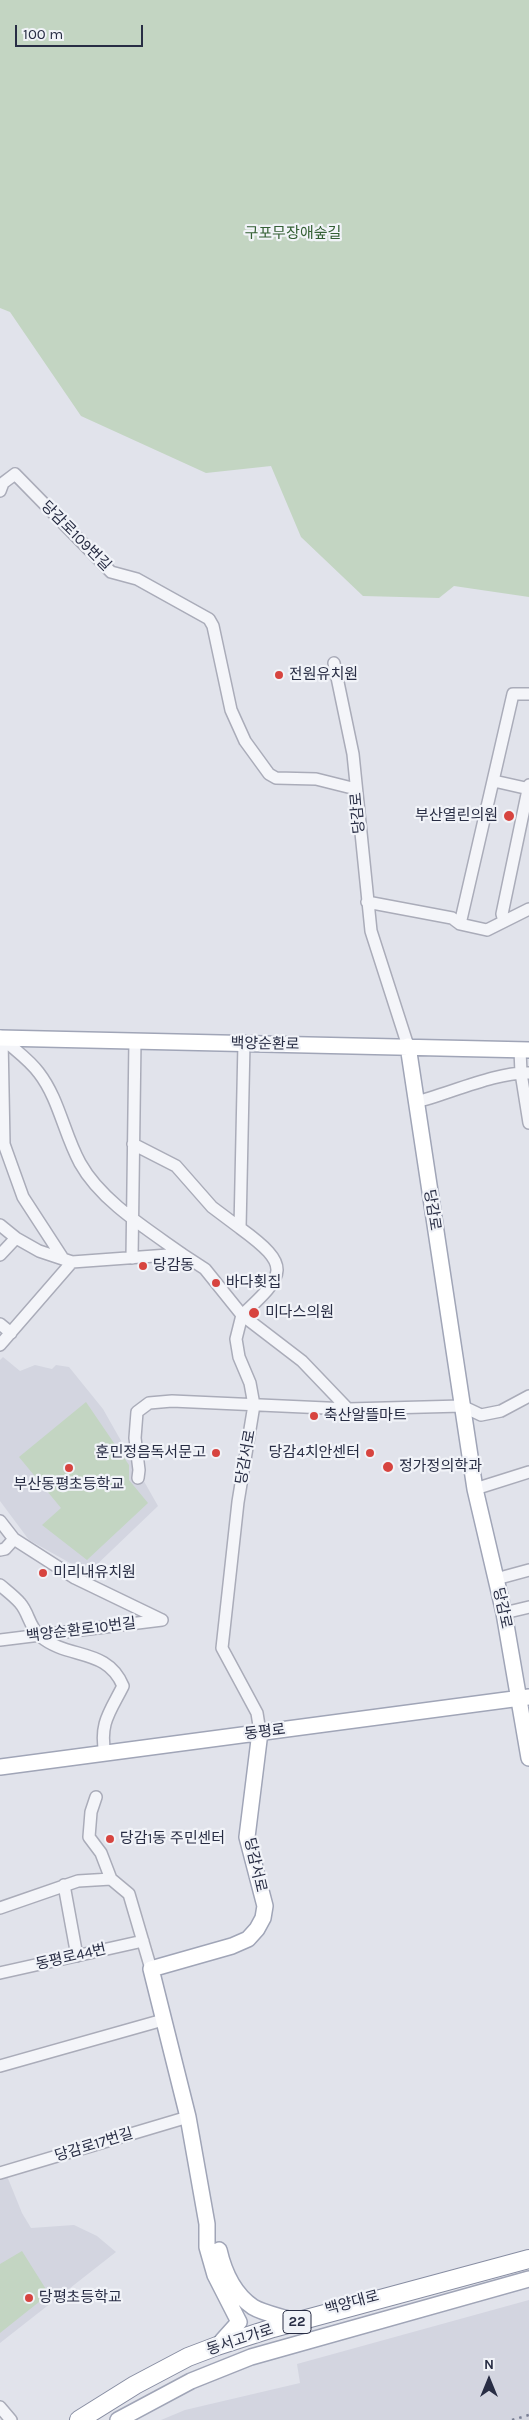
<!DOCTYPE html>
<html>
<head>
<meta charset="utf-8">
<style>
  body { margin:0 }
  #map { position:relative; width:529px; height:2420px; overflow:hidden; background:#e1e3eb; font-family:Karla,sans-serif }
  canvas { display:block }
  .north { position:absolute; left:464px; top:2355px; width:50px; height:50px; -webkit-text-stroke:4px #f1f3f8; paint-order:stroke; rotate:0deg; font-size:14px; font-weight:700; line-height:20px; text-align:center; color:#282d44 }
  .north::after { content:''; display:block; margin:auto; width:18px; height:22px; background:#282d44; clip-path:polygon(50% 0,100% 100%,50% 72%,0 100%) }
  .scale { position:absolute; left:15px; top:25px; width:128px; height:22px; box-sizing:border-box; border:2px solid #282d44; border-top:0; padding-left:6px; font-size:15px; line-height:18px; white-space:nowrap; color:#282d44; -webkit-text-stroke:4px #f1f3f8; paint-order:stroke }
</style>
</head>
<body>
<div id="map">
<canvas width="529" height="2420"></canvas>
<div class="north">N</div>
<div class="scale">100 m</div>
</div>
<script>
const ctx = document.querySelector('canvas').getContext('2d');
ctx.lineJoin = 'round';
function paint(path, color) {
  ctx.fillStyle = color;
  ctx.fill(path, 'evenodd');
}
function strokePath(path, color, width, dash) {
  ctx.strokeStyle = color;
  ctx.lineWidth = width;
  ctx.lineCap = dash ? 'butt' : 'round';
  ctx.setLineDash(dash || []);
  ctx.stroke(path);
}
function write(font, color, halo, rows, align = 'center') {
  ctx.font = font + ' Karla,"Noto Sans KR",sans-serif';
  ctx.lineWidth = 4.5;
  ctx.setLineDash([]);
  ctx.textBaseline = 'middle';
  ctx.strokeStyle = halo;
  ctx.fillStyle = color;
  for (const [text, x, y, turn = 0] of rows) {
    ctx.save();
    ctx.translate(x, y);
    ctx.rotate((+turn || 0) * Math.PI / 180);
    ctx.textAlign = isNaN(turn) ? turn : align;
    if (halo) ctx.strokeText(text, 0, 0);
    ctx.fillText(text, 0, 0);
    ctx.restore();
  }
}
const built = new Path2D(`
  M 3,1357 L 20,1371 L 35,1365 L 52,1369 L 56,1365 L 69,1367 L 103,1409 L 158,1506 L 88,1573 L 29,1540 L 0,1501 L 0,1360 Z
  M 7,2176 L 22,2213 L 31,2228 L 74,2225 L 97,2236 L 116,2252 L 0,2343 L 0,2179 Z
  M 529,2300 L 529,2420 L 161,2420 L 185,2410 L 300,2383 L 297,2364 Z`);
const green = new Path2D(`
  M 0,0 L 529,0 L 529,597 L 454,586 L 439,598 L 363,596 L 301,537 L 271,466 L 206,473 L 81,416 L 10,312 L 0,308 Z
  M 86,1402 L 129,1465 L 129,1480 L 148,1503 L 87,1560 L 42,1525 L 61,1508 L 19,1457 Z
  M 22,2251 L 49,2294 L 0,2333 L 0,2264 Z`);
const minor = new Path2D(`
  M 0,491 L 3,483 L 15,474 L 111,572 L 137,579 L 209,619 L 213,626 L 231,710 L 245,741 L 269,774 L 276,778 L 316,779 L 356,789
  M 334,663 L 353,754 L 371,931 L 408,1046
  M 494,781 L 529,789
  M 367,902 L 452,918 L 460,924 L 487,930 L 529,909
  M 504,921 L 502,914 L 529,785
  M 460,924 L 513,694 L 529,694
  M 0,1036 C 13,1049 28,1058 39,1073 C 59,1099 64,1134 80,1163 C 101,1201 147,1229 182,1254
  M 2,1038 L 4,1144 L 23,1197 L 62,1257
  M 520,1050 L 521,1073 L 529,1123
  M 416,1102 C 448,1094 499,1071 529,1073
  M 133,1144 L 176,1166 L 212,1207 L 240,1228
  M 0,1225 L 16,1238 L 39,1251 L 72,1262 L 182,1254 L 205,1269 L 242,1315 L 302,1361 L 348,1409
  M 0,1255 L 16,1238
  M 132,1258 L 135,1040
  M 242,1315 L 236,1339 L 239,1357 L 250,1383 L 254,1405 L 238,1502 L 222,1648 L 257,1713 L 260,1732
  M 242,1315 C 286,1274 292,1266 240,1228 L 244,1043
  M 0,1324 L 11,1333
  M 0,1345 L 72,1262
  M 138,1478 L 139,1470 L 135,1438 L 137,1412 L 149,1403 L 172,1401 L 348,1409 L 462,1406 L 481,1415 L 501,1411 L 529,1396
  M 475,1489 L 529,1472
  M 0,1521 L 14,1539 L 75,1578 L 162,1620
  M 0,1550 L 5,1549 L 14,1539
  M 496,1579 L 529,1570
  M 0,1585 C 7,1591 15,1597 20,1603 C 29,1613 29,1627 40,1636 C 68,1660 107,1647 123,1686 C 110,1712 99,1723 105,1754
  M 504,1613 L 529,1607
  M 0,1640 L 162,1620
  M 96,1797 L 91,1812 L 89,1837 L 101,1853 L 111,1879
  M 64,1885 L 77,1956
  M 0,1908 L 78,1881 L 111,1879 L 129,1894 L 151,1969
  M 0,1973 L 143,1941
  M 0,2066 L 163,2020
  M 0,2173 L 188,2117
  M 0,2407 L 11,2420`);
const major = new Path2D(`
  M 0,1038 L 529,1050
  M 408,1046 L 475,1489 L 504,1613 L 529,1758
  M 0,1767 L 529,1697
  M 219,2250 C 224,2272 234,2294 253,2307 C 263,2313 279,2316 291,2320
  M 222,2341 L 239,2322 L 215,2275 L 207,2247 L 207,2224 L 188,2117 L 151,1969 L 232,1946 L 248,1939 L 257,1929 L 263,1918 L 265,1906 L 247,1837 L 260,1732
  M 118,2420 L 191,2381 L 251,2357 L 529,2279`);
const highway = new Path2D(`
  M 79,2420 L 135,2385 L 188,2357 L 217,2346 L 273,2328 L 529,2259`);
const rail = new Path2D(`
  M 512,2420 L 529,2415`);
const markers = [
  [279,675,5,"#d7443f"],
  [509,816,6,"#d7443f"],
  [143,1266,5,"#d7443f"],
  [216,1283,5,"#d7443f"],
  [254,1313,6,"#d7443f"],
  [314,1416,5,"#d7443f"],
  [216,1453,5,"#d7443f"],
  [370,1453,5,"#d7443f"],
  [388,1467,6,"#d7443f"],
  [69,1468,5,"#d7443f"],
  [43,1573,5,"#d7443f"],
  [110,1839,5,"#d7443f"],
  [29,2298,5,"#d7443f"]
];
const shields = [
  [297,2322,28]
];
const shieldNames = [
  ["22",297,2322]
];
const parkNames = [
  ["구포무장애숲길",293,234]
];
const streetNames = [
  ["당감로109번길",76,536,45],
  ["당감로",358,813,-95],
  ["백양순환로",265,1044,1],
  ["당감로",432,1210,81],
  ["당감서로",246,1457,-80],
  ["당감로",502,1608,78],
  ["백양순환로10번길",81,1630,-7],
  ["동평로",265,1732,-7],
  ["당감서로",255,1865,77],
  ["동평로44번",71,1957,-13],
  ["당감로17번길",94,2145,-17],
  ["백양대로",352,2303,-15],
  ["동서고가로",240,2340,-18]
];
const poiNames = [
  ["전원유치원",289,675],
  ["부산열린의원",498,816,"right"],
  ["당감동",153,1266],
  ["바다횟집",226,1283],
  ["미다스의원",265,1313],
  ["축산알뜰마트",324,1416],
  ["훈민정음독서문고",206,1453,"right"],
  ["당감4치안센터",360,1453,"right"],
  ["정가정의학과",399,1467],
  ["부산동평초등학교",69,1485,"center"],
  ["미리내유치원",53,1573],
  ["당감1동 주민센터",120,1839],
  ["당평초등학교",39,2298]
];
paint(built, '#d3d5e0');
paint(green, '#c3d5c2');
strokePath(minor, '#aaacb9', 14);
strokePath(major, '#a0a5b7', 18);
strokePath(highway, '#878da2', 20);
strokePath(minor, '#f4f5f9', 11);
strokePath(major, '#fff', 15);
strokePath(highway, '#fff', 18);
strokePath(rail, '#797f95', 2.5, [2.5, 5]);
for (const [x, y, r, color] of markers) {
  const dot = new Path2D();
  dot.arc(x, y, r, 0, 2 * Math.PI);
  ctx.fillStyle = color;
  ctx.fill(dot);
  strokePath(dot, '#f1f3f8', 2);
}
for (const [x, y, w] of shields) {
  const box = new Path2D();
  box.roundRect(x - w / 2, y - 11.5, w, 23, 4);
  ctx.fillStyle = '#f1f3f8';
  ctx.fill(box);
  strokePath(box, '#282d44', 1);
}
write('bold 14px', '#282d44', null, shieldNames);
write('15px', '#356035', '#f1f3f8', parkNames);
write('15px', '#282d44', '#f1f3f8', streetNames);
write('15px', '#282d44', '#f1f3f8', poiNames, 'left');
</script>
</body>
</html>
